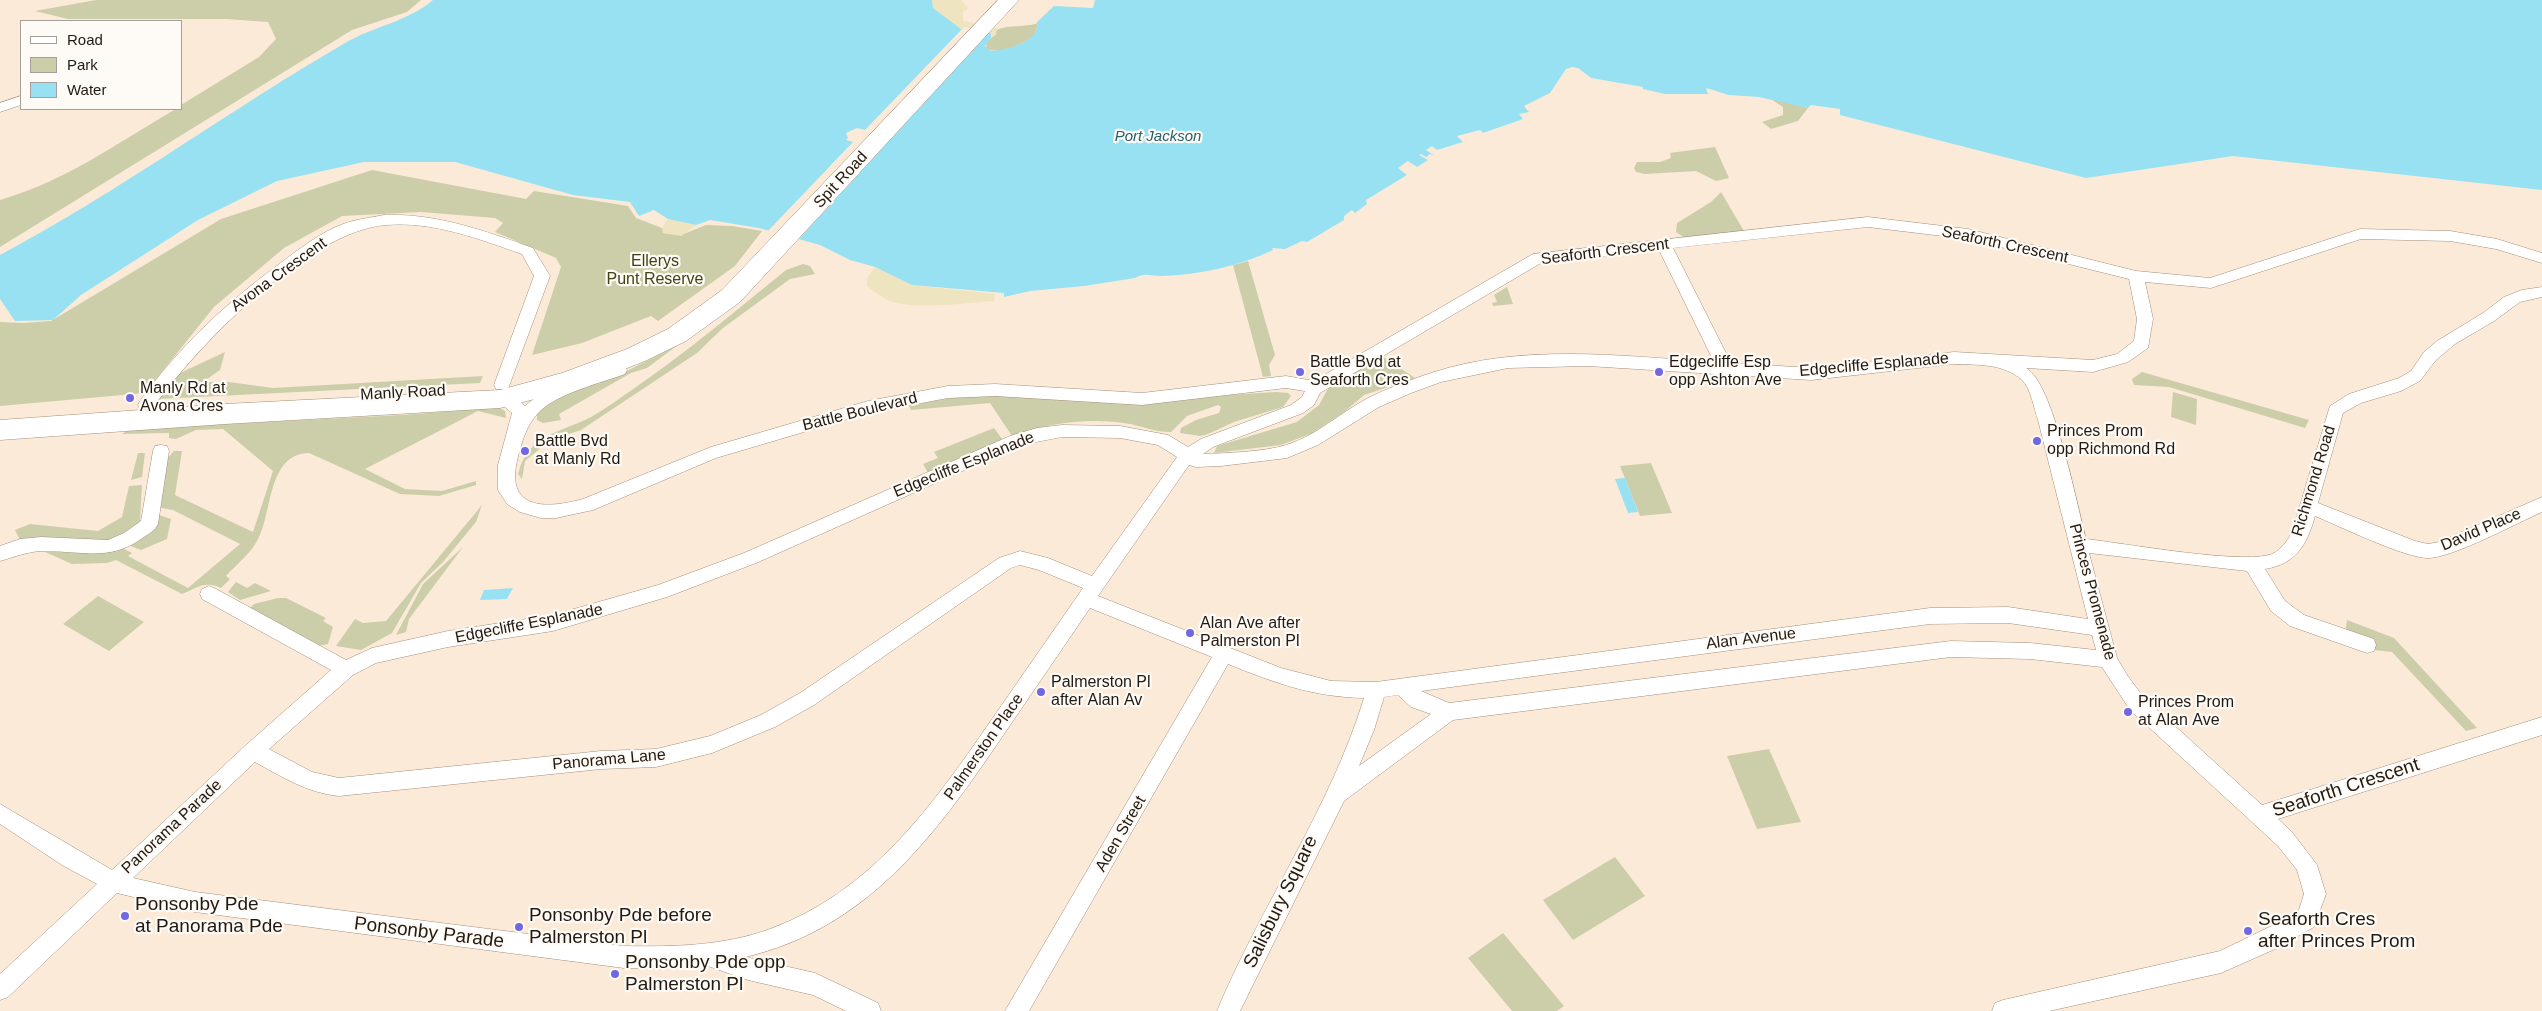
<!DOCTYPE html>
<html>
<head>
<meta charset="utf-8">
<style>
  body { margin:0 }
  #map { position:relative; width:2542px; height:1011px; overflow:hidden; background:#fcead8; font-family:Arial,sans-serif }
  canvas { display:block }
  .legend { position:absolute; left:20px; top:20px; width:162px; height:90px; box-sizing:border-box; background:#fefaf5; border:1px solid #a6a09a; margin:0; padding:6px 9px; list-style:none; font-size:15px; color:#221a12 }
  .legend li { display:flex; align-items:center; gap:10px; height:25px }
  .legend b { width:25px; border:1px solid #a6a09a }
</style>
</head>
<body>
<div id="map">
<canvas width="2542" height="1011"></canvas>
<ul class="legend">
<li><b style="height:6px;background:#fff"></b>Road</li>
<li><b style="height:14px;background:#cccea9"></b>Park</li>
<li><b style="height:14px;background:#98e1f3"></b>Water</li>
</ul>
</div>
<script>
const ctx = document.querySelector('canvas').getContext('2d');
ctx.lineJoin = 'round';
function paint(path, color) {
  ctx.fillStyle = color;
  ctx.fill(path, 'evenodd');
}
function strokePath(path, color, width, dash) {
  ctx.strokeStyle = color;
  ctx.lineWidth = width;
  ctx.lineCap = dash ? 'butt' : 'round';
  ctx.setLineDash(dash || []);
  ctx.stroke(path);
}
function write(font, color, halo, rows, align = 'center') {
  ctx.font = font + ' Arial,sans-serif';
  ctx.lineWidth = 4.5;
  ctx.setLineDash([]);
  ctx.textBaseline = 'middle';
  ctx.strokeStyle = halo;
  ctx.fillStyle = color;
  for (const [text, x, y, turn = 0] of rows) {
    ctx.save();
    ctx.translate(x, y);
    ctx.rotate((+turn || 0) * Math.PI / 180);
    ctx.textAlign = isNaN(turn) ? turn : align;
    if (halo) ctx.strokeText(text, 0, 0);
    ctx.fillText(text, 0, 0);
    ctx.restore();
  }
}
const green = new Path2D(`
  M 96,0 L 421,0 L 407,12 L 352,30 L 0,247 L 0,200 C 68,180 115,144 176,109 L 181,109 L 181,105 L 259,57 L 276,39 L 268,22 L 226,19 L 68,19 L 35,11 Z
  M 1038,23 C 1037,28 1036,33 1032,37 C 1022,45 996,56 986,48 L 987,41 L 995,35 L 996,30 C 1010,24 1024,28 1038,23 Z
  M 1769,98 L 1808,108 L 1798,121 L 1771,129 L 1762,122 L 1783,115 L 1783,107 Z
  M 1715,147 L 1729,178 L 1716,181 L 1696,171 L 1645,174 L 1636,172 L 1634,168 L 1637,162 L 1660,162 L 1671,158 L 1670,153 Z
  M 372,170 L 526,199 L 534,191 L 628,206 L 636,218 L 662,228 L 664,233 L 681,235 L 706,225 L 732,226 L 762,231 L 735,266 L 658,321 L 651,316 L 582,343 L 532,355 L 561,267 L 556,258 L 495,232 L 503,223 L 495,218 L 421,212 L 342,216 L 284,248 L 214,307 L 145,393 L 0,406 L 0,322 L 23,323 L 51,321 L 221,219 Z
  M 1721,192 L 1744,231 L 1686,239 L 1676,232 L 1677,223 L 1711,202 Z
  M 1248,261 L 1275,355 L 1269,365 L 1271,376 L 1263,377 L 1233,265 Z
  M 803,264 L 810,266 L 815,274 L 790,279 L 723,328 L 697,353 L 581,430 L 550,440 L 525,461 L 522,479 L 518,474 C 528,434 560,433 591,417 C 607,408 621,397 636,387 C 688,351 737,310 786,270 Z
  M 1507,287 L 1513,304 L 1493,306 L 1492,303 L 1497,302 L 1494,295 Z
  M 678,345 L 647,368 L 631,373 L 559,414 L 561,420 L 543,423 L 537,420 L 537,412 L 550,399 L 617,376 Z
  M 225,352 L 220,370 L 203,382 L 229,382 L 273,388 L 483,376 L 480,383 L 157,399 L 180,373 Z
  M 1382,356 L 1415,378 L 1364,395 L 1342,414 L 1310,434 L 1281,445 L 1214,453 L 1217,446 L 1297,422 L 1319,405 L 1329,387 Z
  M 2142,372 L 2309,420 L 2305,428 L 2169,387 L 2134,385 L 2132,379 Z
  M 1276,392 L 1288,393 L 1291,396 L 1283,407 L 1234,422 L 1208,434 L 1200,436 L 1180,433 L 1181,428 L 1196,420 L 1219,413 L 1221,407 L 1218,405 L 1187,416 L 1171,432 C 1155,432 1144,427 1130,424 C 1092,417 1047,423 1012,436 L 990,403 L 911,410 L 909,406 L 950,398 L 986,396 L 1211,396 Z
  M 2173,392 L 2197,399 L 2196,425 L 2171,417 Z
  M 495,405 L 505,411 L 506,418 L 478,411 L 365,469 L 405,489 L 442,491 L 476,481 L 476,485 L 439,496 L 400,494 L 309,453 C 266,454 273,515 257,541 C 250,554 236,565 226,576 L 230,579 L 221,588 C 206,580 196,588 182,594 L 116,560 L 107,563 L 72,564 L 45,552 L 120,547 L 132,553 L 128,556 L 188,588 L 240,544 L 173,510 L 156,507 L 165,461 L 174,451 L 182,451 L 175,495 L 253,532 L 273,471 L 223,429 L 196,430 L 176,439 L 169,438 L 169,433 L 122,434 L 130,429 L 401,415 L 454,411 Z
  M 994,428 L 1003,440 L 928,473 L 923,464 L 938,458 L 934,452 Z
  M 138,453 L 145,453 L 142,477 L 131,480 Z
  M 1651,463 L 1672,513 L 1640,516 L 1620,466 Z
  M 142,485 L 140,521 L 133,531 L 110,542 L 20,540 L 15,530 L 30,524 L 98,531 L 122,517 L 129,486 Z
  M 482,505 L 476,522 L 443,562 L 421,583 L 392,633 L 361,650 L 336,646 L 355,619 L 363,623 L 386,621 Z
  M 159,515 L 171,519 L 167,539 L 141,550 L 128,545 Z
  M 463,547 L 409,619 L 406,632 L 396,635 L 423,584 Z
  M 236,582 L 247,588 L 255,583 L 271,591 L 240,600 L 228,592 Z
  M 98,596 L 144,622 L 109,651 L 63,624 Z
  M 278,598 L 286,598 L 326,618 L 323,621 L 333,627 L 328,644 L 318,646 L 248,610 L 254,604 Z
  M 2347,620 L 2394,638 L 2477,728 L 2466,731 L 2392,652 L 2374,650 L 2369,639 L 2345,635 Z
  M 1769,749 L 1801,822 L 1757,829 L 1727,756 Z
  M 1615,857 L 1645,896 L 1573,940 L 1543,900 Z
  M 1503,933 L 1564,1006 L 1557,1011 L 1512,1011 L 1468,958 Z`);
const sand = new Path2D(`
  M 932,0 L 961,0 L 968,8 L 963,12 L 963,21 L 997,28 L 996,35 L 991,38 L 991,33 L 961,29 L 933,8 Z
  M 668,219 L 696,225 L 681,236 L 663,233 L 662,228 Z
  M 875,267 L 912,285 L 995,294 L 994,301 C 967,303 914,310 890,301 C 881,297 875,292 867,286 L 867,278 Z`);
const water = new Path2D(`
  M 433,0 L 932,0 L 933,8 L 961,29 L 991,33 L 991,38 L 985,46 L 991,51 C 1006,50 1041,42 1037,22 L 1054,6 L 1093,8 L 1095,0 L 2542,0 L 2542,190 L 2233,156 L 2086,178 L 1840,115 L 1840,109 L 1811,105 L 1808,108 L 1759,97 L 1729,95 L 1706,88 L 1708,94 L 1665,94 L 1643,89 L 1643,87 L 1591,78 L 1578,68 L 1572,67 L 1566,69 L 1550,93 L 1524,106 L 1529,112 L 1519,114 L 1523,119 L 1483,133 L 1480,130 L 1457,136 L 1463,142 L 1437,150 L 1432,146 L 1426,150 L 1435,156 L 1430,154 L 1426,157 L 1421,154 L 1419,155 L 1428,160 L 1417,167 L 1408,161 L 1398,168 L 1407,175 L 1366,200 L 1367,204 L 1355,213 L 1352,210 L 1344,216 L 1344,220 L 1307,242 L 1302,241 L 1285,249 L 1272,248 L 1273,250 C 1239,266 1199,275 1162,276 C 1151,276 1145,272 1135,278 L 1084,286 L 1030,291 L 1004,297 L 1004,293 L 912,285 L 875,267 L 850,260 L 820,245 L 759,228 L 710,220 L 696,225 L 668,219 L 654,210 L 639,216 L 630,202 L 573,195 L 455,162 L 364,162 L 277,181 L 198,220 L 81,295 L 53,320 L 15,321 L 0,299 L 0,255 C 120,191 228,111 345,43 C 374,26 407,22 433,0 Z
  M 1625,478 L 1638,512 L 1628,513 L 1615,479 Z
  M 513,588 L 507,599 L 480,600 L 484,590 Z`);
const pier = new Path2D(`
  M 964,27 L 990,31 L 797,241 L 766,233 L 853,142 L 846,140 L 848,138 L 846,133 L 857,128 L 865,130 Z`);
const minor = new Path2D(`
  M 21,96 L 21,105 L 0,112 L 0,103 Z
  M 384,215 C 436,213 485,231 533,248 L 550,276 L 508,389 L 496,389 L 494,385 L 534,276 L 522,254 C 479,239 433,221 386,225 C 308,231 195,348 152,409 L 140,409 L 138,405 L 140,401 C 179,347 225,304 278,265 C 298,250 319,233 343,224 C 356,219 370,218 384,215 Z
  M 1868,217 L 1968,229 L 2136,271 L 2210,278 L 2360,229 L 2450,231 L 2497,239 L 2542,253 L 2542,263 L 2496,249 L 2450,241 L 2361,239 L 2211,288 L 2145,282 L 2153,319 L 2148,348 L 2128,362 L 2093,372 L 2026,368 C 2053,382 2077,505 2086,539 C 2123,543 2243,565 2272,554 C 2281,550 2288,540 2292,532 L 2330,406 L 2349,394 L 2399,378 L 2411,371 L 2424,352 L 2437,341 L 2483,313 L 2504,297 L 2522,290 L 2542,287 L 2542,297 L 2520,302 L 2494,321 L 2455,344 L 2436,360 L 2420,381 L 2401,391 L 2361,403 L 2343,413 L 2318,503 L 2415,541 L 2428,544 L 2439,542 L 2542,497 L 2542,512 C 2517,523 2454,557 2429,558 C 2407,559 2339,526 2315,516 C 2307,545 2296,564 2265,569 L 2285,601 L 2304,615 L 2374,639 L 2376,645 L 2374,651 L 2367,653 L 2290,626 L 2271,611 L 2247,571 L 2089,553 L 2117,658 L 2127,675 L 2144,698 L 2262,805 L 2542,717 L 2542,735 L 2278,819 L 2292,832 L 2317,865 L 2326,894 L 2314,927 L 2275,949 L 2221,973 L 2049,1011 L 1992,1011 L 1995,1003 L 2003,1000 L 2220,951 L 2298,913 L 2304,894 L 2297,870 L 2278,846 L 2130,710 L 2102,667 L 2030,659 L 1951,657 L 1453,720 L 1344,801 L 1240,1011 L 1217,1011 C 1261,905 1330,809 1364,698 C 1313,697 1275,683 1228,664 L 1029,1011 L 1005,1011 L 1212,657 L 1090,608 C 1060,652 1030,696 1000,740 C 934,837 866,929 745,957 L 815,973 L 878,1003 L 881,1011 L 846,1011 L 813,995 L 748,980 L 705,965 L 664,969 L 624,968 L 195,912 L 117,893 L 8,997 L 0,1000 L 0,974 L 97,884 L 62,865 L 0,824 L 0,804 L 112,870 L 246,745 L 331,670 L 202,599 L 200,594 L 202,589 L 209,586 L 216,589 L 346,660 L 372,648 L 448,631 L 553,615 L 658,585 L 744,553 L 1010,436 L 1037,428 L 1062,425 L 1120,426 L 1168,435 L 1188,447 L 1201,439 L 1291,405 L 1302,397 L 1305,391 L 1286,388 L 1142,405 L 995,396 L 948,398 L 868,413 L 716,458 L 593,510 L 556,518 L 541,518 L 520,512 L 507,504 L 498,490 L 498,465 L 512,413 L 504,406 L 494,403 L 492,399 L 494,395 C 506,391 516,398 525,406 L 541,393 L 613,366 L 625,366 L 627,370 L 625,374 C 600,383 560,393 541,410 C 528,423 524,435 519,453 C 503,507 539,511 583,499 L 711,447 L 868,401 L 948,386 L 995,384 L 1142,393 L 1286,376 L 1314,381 L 1533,254 ZM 1868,227 L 1968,239 L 2129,279 L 2137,319 L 2134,341 L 2117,354 L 2093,360 L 1954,352 L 1811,368 L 1731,363 L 1673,248 ZM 1659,250 L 1714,362 C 1621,356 1522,343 1431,373 C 1410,380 1388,388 1368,398 C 1340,413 1316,436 1286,445 C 1264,452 1226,453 1203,454 L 1213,447 L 1303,413 L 1314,405 L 1320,393 L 1541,263 ZM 1954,364 C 1977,365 2003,363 2022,380 C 2031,388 2034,409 2038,420 L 2088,619 L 2008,607 L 1930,608 L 1376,682 L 1331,681 L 1281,668 L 1098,596 L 1189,465 L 1196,467 L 1221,466 L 1287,458 L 1318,445 L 1379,407 L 1411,393 L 1441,382 L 1508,368 L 1588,366 L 1811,380 ZM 1062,437 L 1120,438 L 1158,445 L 1177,457 L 1092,576 L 1048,558 L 1020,551 L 999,558 L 800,693 L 761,715 L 710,736 L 656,749 L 601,751 L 339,778 L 312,772 L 269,749 L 353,675 L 376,663 L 448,647 L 553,631 L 667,597 L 756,563 L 1021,445 ZM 1020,565 L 1039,570 L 1083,588 C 1052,633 1021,677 990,722 C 932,806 871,892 770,929 C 724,946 672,947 624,946 L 195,892 L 133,878 L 255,762 C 282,777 308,793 339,796 L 601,769 L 656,767 L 712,753 L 775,727 L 814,705 L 1011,568 ZM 2008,623 L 2092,635 L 2096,650 L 2030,643 L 1951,641 L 1449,703 L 1421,691 L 1930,624 ZM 1398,695 L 1411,707 L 1431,714 L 1359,766 L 1374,730 L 1384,697 Z
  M 161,445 L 167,446 L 169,451 L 158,524 C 155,530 150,533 144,537 C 109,563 80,550 41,551 C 26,552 14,557 0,561 L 0,546 L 20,539 L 41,537 L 108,540 L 124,533 L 141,521 L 153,451 L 155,446 Z`);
const trunk = new Path2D(`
  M 998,0 L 1019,0 L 740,302 L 686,341 L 645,361 L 577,388 L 500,408 L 225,424 L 0,440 L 0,420 L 225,404 L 500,390 L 562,373 L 627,349 L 668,329 L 722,290 Z`);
const markers = [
  [1300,372,5,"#7167e2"],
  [1659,372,5,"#7167e2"],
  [130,398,5,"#7167e2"],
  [2037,441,5,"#7167e2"],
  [525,451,5,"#7167e2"],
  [1190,633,5,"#7167e2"],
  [1041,692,5,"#7167e2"],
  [2128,712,5,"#7167e2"],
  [125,916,5,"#7167e2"],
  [519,927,5,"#7167e2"],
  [2248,931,5,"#7167e2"],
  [615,974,5,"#7167e2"]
];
const farWaternames = [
  ["Port Jackson",1158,137]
];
const streetNames = [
  ["Spit Road",841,180,-47],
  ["Seaforth Crescent",2005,245,12],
  ["Seaforth Crescent",1605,252,-7],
  ["Avona Crescent",279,275,-36],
  ["Edgecliffe Esplanade",1874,365,-5],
  ["Manly Road",403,393,-3],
  ["Battle Boulevard",860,412,-14],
  ["Edgecliffe Esplanade",964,465,-22],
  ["Richmond Road",2314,481,-73],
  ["David Place",2481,530,-23],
  ["Princes Promenade",2092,592,75],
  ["Edgecliffe Esplanade",529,624,-11],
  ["Alan Avenue",1751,639,-7],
  ["Palmerston Place",984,747,-55],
  ["Panorama Lane",609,760,-5],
  ["Panorama Parade",172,827,-43],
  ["Aden Street",1121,834,-60]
];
const parkNames = [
  ["Ellerys",655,262],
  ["Punt Reserve",655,280]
];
const poiNames = [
  ["Battle Bvd at",1310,363],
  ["Seaforth Cres",1310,381],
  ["Edgecliffe Esp",1669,363],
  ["opp Ashton Ave",1669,381],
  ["Manly Rd at",140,389],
  ["Avona Cres",140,407],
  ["Princes Prom",2047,432],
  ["opp Richmond Rd",2047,450],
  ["Battle Bvd",535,442],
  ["at Manly Rd",535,460],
  ["Alan Ave after",1200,624],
  ["Palmerston Pl",1200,642],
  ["Palmerston Pl",1051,683],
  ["after Alan Av",1051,701],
  ["Princes Prom",2138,703],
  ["at Alan Ave",2138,721]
];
const nearStreetnames = [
  ["Seaforth Crescent",2346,788,-18],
  ["Salisbury Square",1281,902,-64],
  ["Ponsonby Parade",429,933,7]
];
const nearPoinames = [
  ["Ponsonby Pde",135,905],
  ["at Panorama Pde",135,927],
  ["Ponsonby Pde before",529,916],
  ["Palmerston Pl",529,938],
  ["Seaforth Cres",2258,920],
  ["after Princes Prom",2258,942],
  ["Ponsonby Pde opp",625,963],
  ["Palmerston Pl",625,985]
];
paint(green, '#cccea9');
paint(sand, '#eee4bf');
paint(water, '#98e1f3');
paint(pier, '#fcead8');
strokePath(minor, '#a38e7a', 1);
strokePath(trunk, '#a38e7a', 1);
paint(minor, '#fff');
paint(trunk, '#fff');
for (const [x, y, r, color] of markers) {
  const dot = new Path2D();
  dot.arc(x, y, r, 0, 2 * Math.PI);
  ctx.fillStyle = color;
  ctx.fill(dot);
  strokePath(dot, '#fefaf5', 2);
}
write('italic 15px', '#255f6d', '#fefaf5', farWaternames);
write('16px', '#221a12', '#fefaf5', streetNames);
write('16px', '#414216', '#fefaf5', parkNames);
write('16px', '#221a12', '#fefaf5', poiNames, 'left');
write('19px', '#221a12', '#fefaf5', nearStreetnames);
write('19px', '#221a12', '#fefaf5', nearPoinames, 'left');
</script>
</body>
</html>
